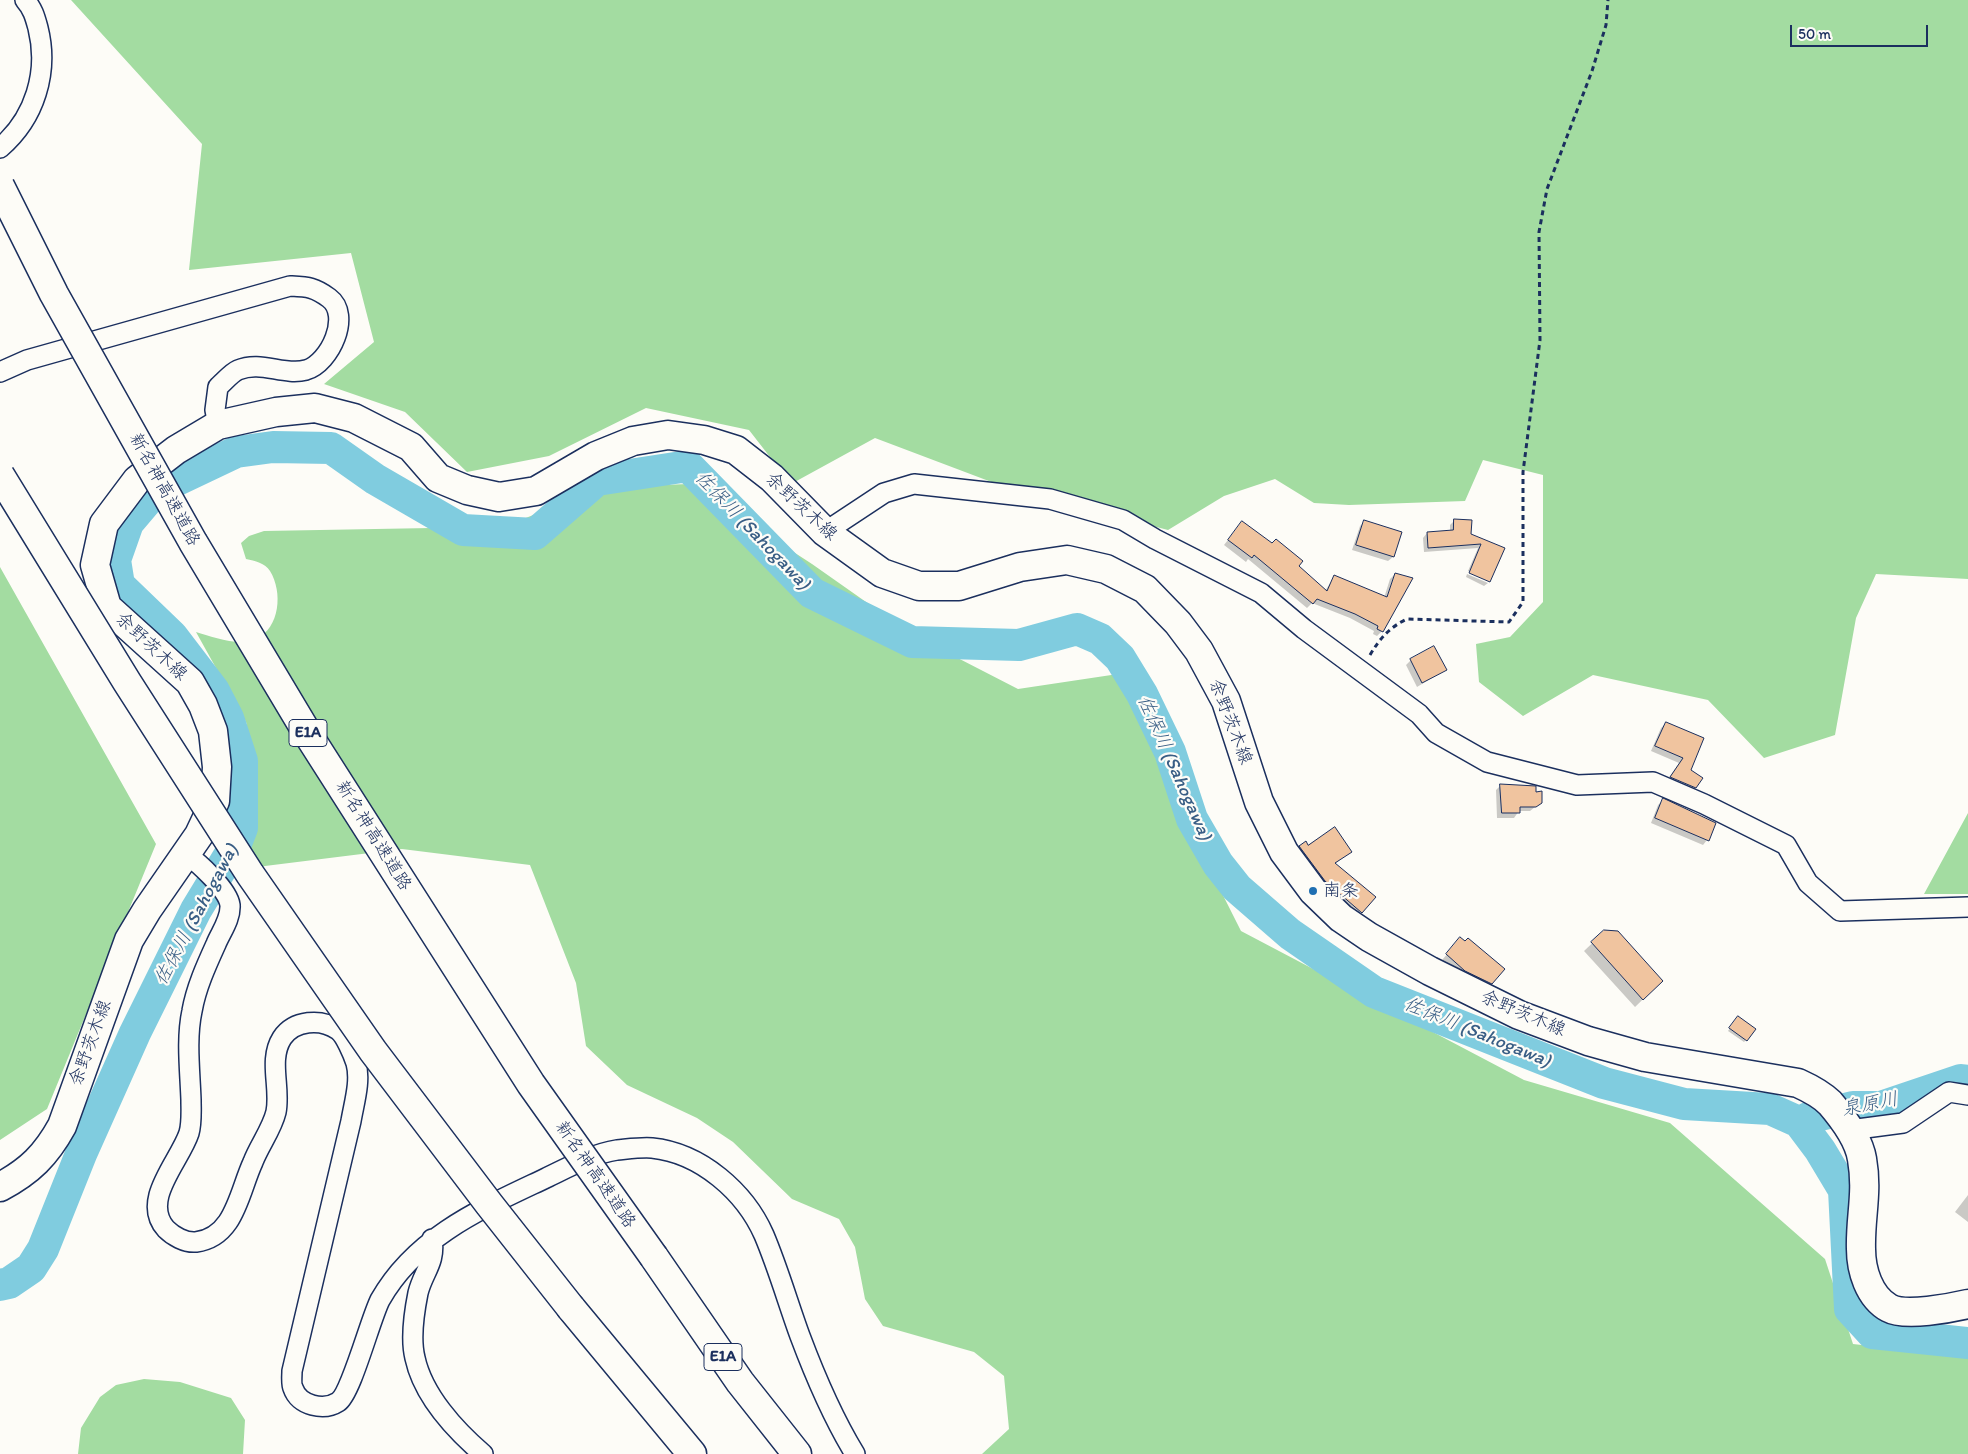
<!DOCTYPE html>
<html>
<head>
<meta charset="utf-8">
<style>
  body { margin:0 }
  #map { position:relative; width:1968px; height:1454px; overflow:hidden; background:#fdfcf7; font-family:Itim,sans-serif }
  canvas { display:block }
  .scale { position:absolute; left:1790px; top:25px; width:138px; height:22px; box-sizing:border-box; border:2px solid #1b2f5e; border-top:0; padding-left:6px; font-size:15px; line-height:18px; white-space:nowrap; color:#1b2f5e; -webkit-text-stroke:4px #fdfcf7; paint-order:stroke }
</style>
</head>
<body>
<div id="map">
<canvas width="1968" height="1454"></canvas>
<div class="scale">50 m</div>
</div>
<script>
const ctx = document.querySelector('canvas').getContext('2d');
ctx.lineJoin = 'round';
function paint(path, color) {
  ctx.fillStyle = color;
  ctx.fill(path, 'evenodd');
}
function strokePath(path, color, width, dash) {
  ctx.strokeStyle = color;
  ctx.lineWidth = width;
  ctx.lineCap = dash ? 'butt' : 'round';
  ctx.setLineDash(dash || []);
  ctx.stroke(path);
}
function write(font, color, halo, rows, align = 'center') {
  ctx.font = font + ' Itim,"Klee One",sans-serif';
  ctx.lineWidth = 4.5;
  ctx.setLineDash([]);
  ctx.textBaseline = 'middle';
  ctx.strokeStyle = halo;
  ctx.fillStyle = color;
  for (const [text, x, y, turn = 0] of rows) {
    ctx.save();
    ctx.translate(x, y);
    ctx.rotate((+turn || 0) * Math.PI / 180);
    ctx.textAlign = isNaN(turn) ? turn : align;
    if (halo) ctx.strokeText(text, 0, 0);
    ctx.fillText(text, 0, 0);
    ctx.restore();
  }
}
const green = new Path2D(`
  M 71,0 L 1968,0 L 1968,579 L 1876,574 L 1856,618 L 1835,735 L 1764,758 L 1708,700 L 1593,675 L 1523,716 L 1479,682 L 1476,644 L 1510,637 L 1543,602 L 1543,475 L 1483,460 L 1465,501 L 1349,505 L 1314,503 L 1275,479 L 1224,496 L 1168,530 L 1010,489 L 875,438 L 791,484 L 749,430 L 646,408 L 549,456 L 467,472 L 405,412 L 324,384 L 374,342 L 351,253 L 189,270 L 202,144 Z
  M 689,484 L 812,564 L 913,635 L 1018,689 L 1118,674 L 1171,792 L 1241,931 L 1524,1080 L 1670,1123 L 1825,1259 L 1853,1344 L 1968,1357 L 1968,1454 L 982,1454 L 1009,1429 L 1004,1376 L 974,1352 L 883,1326 L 865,1299 L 855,1247 L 839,1219 L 792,1199 L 733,1142 L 697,1118 L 627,1085 L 586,1046 L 576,983 L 530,865 L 402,849 L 265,866 L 238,874 L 227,868 L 254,822 L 256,769 L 246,722 L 196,632 C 212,637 240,647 256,639 C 280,628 283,592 270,571 C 265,563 255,561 246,559 L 241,543 L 249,536 L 264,531 L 431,528 L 523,519 L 606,487 Z
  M 0,567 L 156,844 L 47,1109 L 0,1140 Z
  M 1968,813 L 1968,894 L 1924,894 Z
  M 144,1379 L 180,1382 L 231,1398 L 245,1420 L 243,1454 L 78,1454 L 81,1428 L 100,1397 L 116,1385 Z`);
const shadow = new Path2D(`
  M 1365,521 L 1393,557 L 1388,561 L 1352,550 L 1360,526 Z
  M 1454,521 L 1470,535 L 1503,549 L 1489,582 L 1468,571 L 1478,548 L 1424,552 L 1423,538 L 1427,533 L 1450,532 L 1450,525 Z
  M 1242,522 L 1325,591 L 1334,577 L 1384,598 L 1390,579 L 1395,574 L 1382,631 L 1377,636 L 1373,634 L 1374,631 L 1350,618 L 1312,603 L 1307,608 L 1248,559 L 1246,562 L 1224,545 Z
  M 1467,574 L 1488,583 L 1484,586 L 1466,577 Z
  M 1411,660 L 1445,670 L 1417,687 L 1406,665 Z
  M 1666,723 L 1689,770 L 1695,788 L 1690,793 L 1666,782 L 1679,763 L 1651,751 L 1661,728 Z
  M 1501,785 L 1535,793 L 1540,803 L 1530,811 L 1519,811 L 1514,818 L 1497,818 L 1496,790 Z
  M 1663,800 L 1707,840 L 1703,845 L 1651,823 L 1658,805 Z
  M 1308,846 L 1350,852 L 1335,864 L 1374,897 L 1356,917 L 1295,852 L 1300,847 Z
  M 1605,931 L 1662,981 L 1635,1007 L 1584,951 Z
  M 1465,943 L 1491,984 L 1486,988 L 1460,975 L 1442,960 L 1456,944 Z
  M 1736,1019 L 1746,1040 L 1744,1042 L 1728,1031 Z
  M 1968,1195 L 1968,1222 L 1955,1212 Z`);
const river = new Path2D(`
  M 1808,1118 L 1853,1107 L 1881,1107 L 1961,1080 L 1968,1081
  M 0,1285 L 9,1283 L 31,1268 L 43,1249 L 81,1154 L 135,1033 L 196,910 L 235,846 L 242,828 L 242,761 L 228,718 L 214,691 L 172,636 L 119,585 L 115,560 L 128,523 L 156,490 L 236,452 L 273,447 L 331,448 L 375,479 L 463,530 L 535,534 L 597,480 L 688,466 L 812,593 L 912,642 L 1019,645 L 1077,629 L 1100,639 L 1120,658 L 1142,694 L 1170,752 L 1192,819 L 1218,864 L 1237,888 L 1290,934 L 1374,992 L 1604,1083 L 1684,1104 L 1770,1109 L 1799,1122 L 1820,1150 L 1844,1190 L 1850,1309 L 1872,1333 L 1968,1343`);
const building = new Path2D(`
  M 1454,519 L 1472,520 L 1471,534 L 1505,548 L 1490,582 L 1469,573 L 1481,544 L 1428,548 L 1427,532 L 1453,530 Z
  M 1364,520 L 1402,532 L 1394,557 L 1356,545 Z
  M 1242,521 L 1272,543 L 1276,539 L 1303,561 L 1299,566 L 1327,591 L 1334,575 L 1387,597 L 1395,573 L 1413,578 L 1383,632 L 1377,629 L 1378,626 L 1355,614 L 1317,599 L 1313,604 L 1254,555 L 1252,558 L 1228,540 Z
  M 1434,646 L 1447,670 L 1422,683 L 1410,659 Z
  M 1666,722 L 1704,738 L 1691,770 L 1703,778 L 1696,788 L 1670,777 L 1683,758 L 1655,746 Z
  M 1500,784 L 1536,786 L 1536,792 L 1542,791 L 1542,803 L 1536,807 L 1520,807 L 1520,813 L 1502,813 Z
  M 1663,798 L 1716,823 L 1709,841 L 1655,818 Z
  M 1335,827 L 1352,852 L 1335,863 L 1376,897 L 1362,913 L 1325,881 L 1299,846 L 1306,841 L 1308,845 Z
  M 1604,930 L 1618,931 L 1663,981 L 1643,1000 L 1591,942 Z
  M 1460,937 L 1465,941 L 1468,938 L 1505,969 L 1492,984 L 1465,971 L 1446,954 Z
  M 1738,1016 L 1756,1029 L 1747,1041 L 1729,1028 Z`);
const path = new Path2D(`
  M 1370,655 C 1380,638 1390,627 1407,619 L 1509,622 L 1523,602 L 1523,472 L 1540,340 L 1539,232 L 1547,189 L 1592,71 L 1606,25 L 1608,0`);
const minor = new Path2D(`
  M 0,148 C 35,118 49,72 38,28 C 35,17 33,9 25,0
  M 0,372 L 27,360 L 290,286 C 308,287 314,287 329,298 C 352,315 330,363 306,370 C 283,376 261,360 238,370 C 231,373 224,382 218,387 L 215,410 L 218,425
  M 825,532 L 884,493 L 914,484 L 1050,499 L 1123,520 L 1155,539 L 1261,593 L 1304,629 L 1419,714 L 1436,733 L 1487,762 L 1577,785 L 1653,782 L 1704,804 L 1786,845 L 1808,883 L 1840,911 L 1968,907
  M 187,855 C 199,863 228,890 230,905 C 231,919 221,932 216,944 C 206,966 196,988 192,1011 C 186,1039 190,1071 191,1100 C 191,1110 192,1123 189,1133 C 180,1161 140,1200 166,1229 C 173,1236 185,1243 196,1242 C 235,1237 239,1192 253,1162 C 259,1146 272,1129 276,1112 C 281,1088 268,1060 282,1038 C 294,1020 321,1018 338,1030 C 345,1035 353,1054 356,1063 C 361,1081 354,1103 351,1121 L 292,1371 C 292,1376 291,1384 293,1388 C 299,1406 324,1411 338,1402 C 351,1394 370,1320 380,1300 C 416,1236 483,1208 546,1178 C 569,1167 592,1154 617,1150 C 628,1149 642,1147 652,1148 C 701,1153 745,1192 764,1235 C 778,1268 788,1303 800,1336 C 815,1376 833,1418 855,1454
  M 1850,1130 L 1903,1123 L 1949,1092 L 1968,1095
  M 432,1239 C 436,1263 423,1272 418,1293 C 414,1313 410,1338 415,1358 C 423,1395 455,1430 483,1454`);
const secondary = new Path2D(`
  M 0,1187 C 30,1171 46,1155 62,1126 L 129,940 L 147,910 L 199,835 L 215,801 L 217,767 L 213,731 L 203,705 L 190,682 L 107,607 L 95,565 L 104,524 L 137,480 L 176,450 L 218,425 L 276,412 L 315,408 L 354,418 L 411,447 L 438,478 L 467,490 L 499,497 L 536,491 L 596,456 L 633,441 L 668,435 L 704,440 L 736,450 L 772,478 L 825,532 L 882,573 L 919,586 L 959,586 L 1020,567 L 1067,560 L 1106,569 L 1145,589 L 1178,623 L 1199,651 L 1226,701 L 1259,802 L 1284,852 L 1313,891 L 1341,918 L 1369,937 L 1430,971 L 1519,1015 L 1588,1041 L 1645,1057 L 1798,1083 C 1809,1088 1821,1094 1830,1103 C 1842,1117 1859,1140 1862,1159 C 1868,1193 1860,1217 1861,1249 C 1861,1270 1869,1297 1889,1308 C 1905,1317 1951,1308 1968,1304`);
const motorway = new Path2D(`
  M 654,1257 L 740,1382 L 797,1454
  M 571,1308 L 692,1454`);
const motorwayBridge = new Path2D(`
  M 0,186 L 54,294 L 193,542 L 309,736 L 531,1084 L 654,1257
  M 0,475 L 127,682 L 250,874 L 373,1051 L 489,1204 L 571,1308`);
const markers = [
  [1313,891,5,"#1f6fb2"]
];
const shields = [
  [308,733,38],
  [723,1357,38]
];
const shieldNames = [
  ["E1A",308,733],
  ["E1A",723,1357]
];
const streetNames = [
  ["新名神高速道路",164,490,61],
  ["余野茨木線",801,507,43],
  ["余野茨木線",151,647,43],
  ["余野茨木線",1230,722,69],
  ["新名神高速道路",373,836,58],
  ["余野茨木線",1523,1014,23],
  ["余野茨木線",91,1043,-70],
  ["新名神高速道路",595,1175,55]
];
const poiNames = [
  ["南条",1323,891]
];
const waterNames = [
  ["佐保川 (Sahogawa)",752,531,46],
  ["佐保川 (Sahogawa)",1174,768,66],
  ["佐保川 (Sahogawa)",197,915,-62],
  ["佐保川 (Sahogawa)",1477,1033,22],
  ["泉原川",1870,1105,-11]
];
paint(green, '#a3dca1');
paint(shadow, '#0003');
strokePath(river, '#80ccdf', 32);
paint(building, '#f0c49f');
strokePath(building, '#1b2f5e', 1);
strokePath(minor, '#1b2f5e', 22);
strokePath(secondary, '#1b2f5e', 31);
strokePath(motorway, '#1b2f5e', 31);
strokePath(path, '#1b2f5e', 3, [5, 4]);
strokePath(minor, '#fdfcf7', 19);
strokePath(secondary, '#fdfcf7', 28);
strokePath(motorway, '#fdfcf7', 28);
strokePath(motorwayBridge, '#1b2f5e', 31, []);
strokePath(motorwayBridge, '#fdfcf7', 28);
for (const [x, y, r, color] of markers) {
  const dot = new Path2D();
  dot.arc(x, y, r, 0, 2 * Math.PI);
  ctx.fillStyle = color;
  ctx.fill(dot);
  strokePath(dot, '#fdfcf7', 2);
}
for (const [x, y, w] of shields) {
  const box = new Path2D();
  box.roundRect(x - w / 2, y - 13.5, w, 27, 4);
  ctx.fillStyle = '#fdfcf7';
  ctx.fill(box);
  strokePath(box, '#1b2f5e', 1);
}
write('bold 16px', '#1b2f5e', null, shieldNames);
write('18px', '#1b2f5e', '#fdfcf7', streetNames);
write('18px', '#1b2f5e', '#fdfcf7', poiNames, 'left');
write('italic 19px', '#395e85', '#fdfcf7', waterNames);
</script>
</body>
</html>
